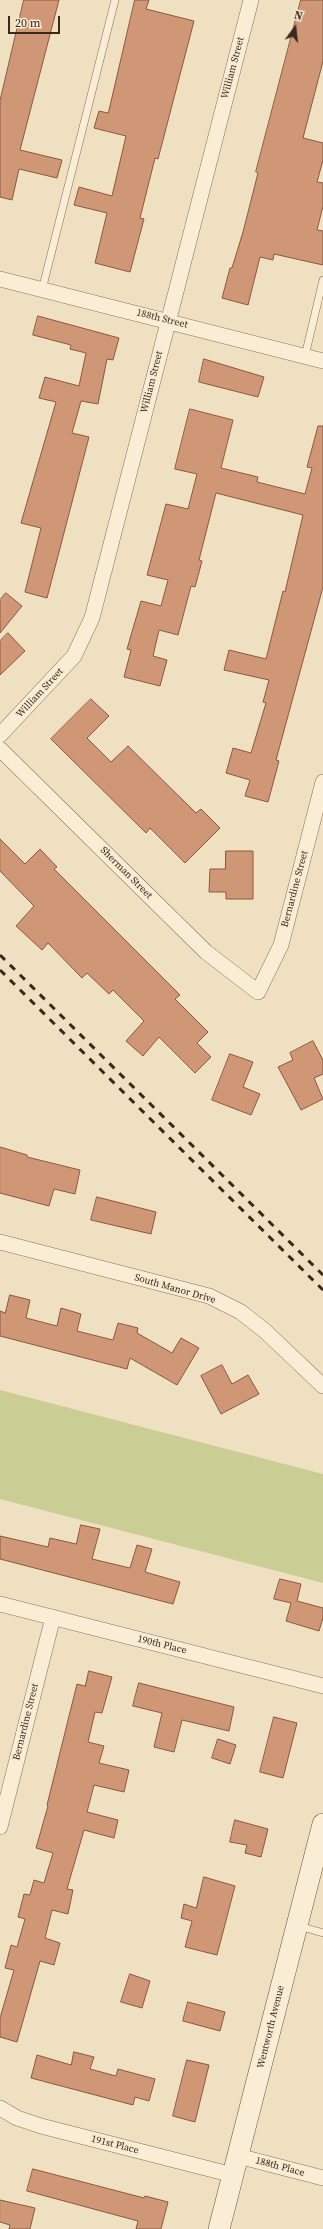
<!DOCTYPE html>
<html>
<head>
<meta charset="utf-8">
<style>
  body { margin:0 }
  #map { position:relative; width:323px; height:2229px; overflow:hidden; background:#f0e0c2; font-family:"Source Serif 4",serif }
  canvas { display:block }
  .north { position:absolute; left:275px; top:8px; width:40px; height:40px; -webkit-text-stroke:3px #f7ead2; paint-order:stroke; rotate:15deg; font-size:11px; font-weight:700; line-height:16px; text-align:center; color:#39291d }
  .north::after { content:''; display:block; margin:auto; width:14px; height:18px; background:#39291d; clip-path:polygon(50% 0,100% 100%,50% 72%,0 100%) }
  .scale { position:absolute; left:8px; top:16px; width:52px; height:18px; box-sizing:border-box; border:2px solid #39291d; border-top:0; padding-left:5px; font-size:12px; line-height:14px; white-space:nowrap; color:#39291d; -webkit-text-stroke:3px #f7ead2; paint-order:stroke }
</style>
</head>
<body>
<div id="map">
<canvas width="323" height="2229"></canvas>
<div class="north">N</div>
<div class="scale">20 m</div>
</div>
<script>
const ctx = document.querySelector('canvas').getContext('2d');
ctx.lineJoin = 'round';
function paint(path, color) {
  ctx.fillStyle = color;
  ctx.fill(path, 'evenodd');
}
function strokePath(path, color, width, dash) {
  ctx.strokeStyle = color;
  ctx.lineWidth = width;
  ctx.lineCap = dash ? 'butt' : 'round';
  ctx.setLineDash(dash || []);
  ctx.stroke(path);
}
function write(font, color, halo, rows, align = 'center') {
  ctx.font = font + ' "Source Serif 4",serif';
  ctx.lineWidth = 3.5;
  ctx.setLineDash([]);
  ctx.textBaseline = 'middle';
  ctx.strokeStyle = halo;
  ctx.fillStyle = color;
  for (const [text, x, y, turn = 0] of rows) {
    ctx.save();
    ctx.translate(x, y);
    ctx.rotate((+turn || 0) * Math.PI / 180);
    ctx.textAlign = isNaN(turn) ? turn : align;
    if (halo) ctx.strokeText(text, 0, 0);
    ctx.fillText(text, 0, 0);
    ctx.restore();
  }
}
const green = new Path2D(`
  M 0,1390 L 323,1474 L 323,1583 L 0,1499 Z`);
const building = new Path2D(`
  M 24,0 L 59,0 L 20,150 L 62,160 L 57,178 L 19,169 L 12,200 L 0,197 L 0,101 Z
  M 135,0 L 149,0 L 146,9 L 194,21 L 158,159 L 155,158 L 140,218 L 144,219 L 130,272 L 95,263 L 107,213 L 74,205 L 79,187 L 112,196 L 126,136 L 94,128 L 99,111 L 108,113 Z
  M 301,0 L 323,0 L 323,61 L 303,138 L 323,143 L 323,160 L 317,182 L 323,183 L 323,206 L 317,230 L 323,231 L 323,265 L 274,254 L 273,260 L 260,257 L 248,305 L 222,298 L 230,268 L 232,268 L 243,232 L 258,173 L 256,172 Z
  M 38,316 L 119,338 L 113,360 L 107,359 L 98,404 L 81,401 L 72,433 L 89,437 L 47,598 L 25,592 L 41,528 L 21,523 L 56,402 L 39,398 L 45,377 L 79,386 L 86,353 L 70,349 L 71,345 L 33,335 Z
  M 204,359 L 264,377 L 258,397 L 199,382 Z
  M 190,409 L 233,420 L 221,468 L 258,477 L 257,482 L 305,494 L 312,468 L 307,467 L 318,426 L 323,426 L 323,587 L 276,760 L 279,761 L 268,802 L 245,796 L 250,780 L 226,773 L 233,748 L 251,753 L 266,703 L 263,702 L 269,680 L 224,670 L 229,650 L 266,659 L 283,591 L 285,592 L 303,515 L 216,493 L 199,560 L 202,561 L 195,587 L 191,586 L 178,635 L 159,630 L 153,656 L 167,660 L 160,686 L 124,677 L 131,650 L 127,649 L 141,601 L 161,606 L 168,580 L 147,575 L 166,504 L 188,509 L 197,474 L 175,469 Z
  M 6,593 L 22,606 L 0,633 L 0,600 Z
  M 8,633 L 25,651 L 0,675 L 0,641 Z
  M 91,699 L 109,716 L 87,738 L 111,762 L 128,746 L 196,813 L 201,809 L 220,828 L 185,863 L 150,828 L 146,833 L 51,739 Z
  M 0,839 L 25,864 L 40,849 L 57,867 L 54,869 L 180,995 L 175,999 L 208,1032 L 197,1043 L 211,1057 L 195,1073 L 159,1037 L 143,1056 L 126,1041 L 144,1021 L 113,990 L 109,994 L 87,973 L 82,978 L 48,943 L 42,950 L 16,926 L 34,906 L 0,871 Z
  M 226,851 L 253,851 L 253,899 L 226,899 L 226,892 L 209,892 L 210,869 L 225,869 Z
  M 313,1041 L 323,1060 L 323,1074 L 314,1078 L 323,1099 L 301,1110 L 278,1067 L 293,1060 L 290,1053 Z
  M 230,1054 L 253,1062 L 243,1087 L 260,1094 L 251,1115 L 212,1100 Z
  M 0,1147 L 27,1155 L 27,1157 L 80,1170 L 75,1194 L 54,1189 L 49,1206 L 0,1193 Z
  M 97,1197 L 156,1212 L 151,1234 L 91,1220 Z
  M 10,1295 L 30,1300 L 26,1318 L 57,1326 L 61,1308 L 81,1314 L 77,1331 L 113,1340 L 118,1323 L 138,1328 L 137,1333 L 172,1353 L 181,1338 L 199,1348 L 177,1385 L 130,1358 L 127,1369 L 0,1336 L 0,1311 L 5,1313 Z
  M 222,1365 L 232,1384 L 248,1375 L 259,1394 L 221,1414 L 201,1376 Z
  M 81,1525 L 100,1529 L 92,1559 L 130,1568 L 137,1545 L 152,1549 L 145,1572 L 180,1582 L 173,1604 L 0,1559 L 0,1536 L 48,1547 L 50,1538 L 76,1544 Z
  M 280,1579 L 301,1584 L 297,1601 L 323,1608 L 323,1618 L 319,1631 L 286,1621 L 291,1603 L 274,1599 Z
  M 89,1671 L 112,1677 L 102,1713 L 95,1712 L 88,1742 L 104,1746 L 99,1763 L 129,1770 L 124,1792 L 94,1785 L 87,1812 L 118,1820 L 114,1838 L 84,1830 L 67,1889 L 73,1890 L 68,1914 L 52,1910 L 45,1938 L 60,1943 L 54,1965 L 40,1961 L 17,2042 L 0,2037 L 0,2018 L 14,1970 L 5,1968 L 11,1945 L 17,1947 L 25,1919 L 18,1917 L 24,1894 L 30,1895 L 34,1880 L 44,1883 L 53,1853 L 36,1848 L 48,1806 L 47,1805 L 77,1684 L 85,1686 Z
  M 139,1683 L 234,1707 L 229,1731 L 182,1720 L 174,1752 L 154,1747 L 162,1713 L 133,1706 Z
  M 274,1717 L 297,1723 L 283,1778 L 260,1772 Z
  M 218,1739 L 236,1745 L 230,1764 L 212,1758 Z
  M 235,1820 L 268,1829 L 261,1857 L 245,1853 L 247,1845 L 230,1842 Z
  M 204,1877 L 235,1886 L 217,1955 L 185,1947 L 192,1921 L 181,1918 L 184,1904 L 196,1908 Z
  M 130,1974 L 150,1981 L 142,2008 L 121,2002 Z
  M 188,2002 L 225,2012 L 220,2031 L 183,2021 Z
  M 74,2052 L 94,2057 L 90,2069 L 116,2076 L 118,2069 L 155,2079 L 149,2101 L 135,2097 L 133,2105 L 31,2078 L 37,2055 L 71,2065 Z
  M 187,2060 L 209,2065 L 195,2122 L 173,2116 Z
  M 33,2169 L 144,2198 L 145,2196 L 168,2202 L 161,2229 L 136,2229 L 138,2221 L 27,2191 Z
  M 0,2200 L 35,2208 L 30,2229 L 9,2229 L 10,2225 L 0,2222 Z`);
const lane = new Path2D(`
  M 42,290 L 115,0
  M 305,356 L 323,280
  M 299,1926 L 323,1933`);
const street = new Path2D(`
  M 0,279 L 323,361
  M 0,735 L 74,656 L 92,618 L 251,0
  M 0,749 L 206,952 L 258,992 L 281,945 L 323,782
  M 0,1242 L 209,1296 L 241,1312 L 265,1331 L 323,1386
  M 0,1604 L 323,1686
  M 0,1827 L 53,1617
  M 0,2108 L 17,2118 L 41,2126 L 233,2175
  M 238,2156 L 323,2178`);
const secondary = new Path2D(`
  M 219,2229 L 323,1824`);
const rail = new Path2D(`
  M 0,955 L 323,1275
  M 0,970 L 323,1290`);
const streetNames = [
  ["William Street",233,68,-75],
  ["188th Street",162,319,14],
  ["William Street",152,382,-76],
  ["William Street",40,693,-47],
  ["Sherman Street",126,873,45],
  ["Bernardine Street",295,889,-75],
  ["South Manor Drive",175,1289,16],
  ["190th Place",162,1645,14],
  ["Bernardine Street",26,1722,-76],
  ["Wentworth Avenue",271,2027,-76],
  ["191st Place",115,2145,14],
  ["188th Place",280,2167,15]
];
paint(green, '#cace95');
paint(building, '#cf9776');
strokePath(building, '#8a583d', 1);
strokePath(lane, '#8a7058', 8);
strokePath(street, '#8a7058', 16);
strokePath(secondary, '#6c513c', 22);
strokePath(lane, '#faedd5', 7);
strokePath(street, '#faedd5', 15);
strokePath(secondary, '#faedd5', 21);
strokePath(rail, '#39291d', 3, [7, 7]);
write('10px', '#39291d', '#f7ead2', streetNames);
</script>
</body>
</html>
